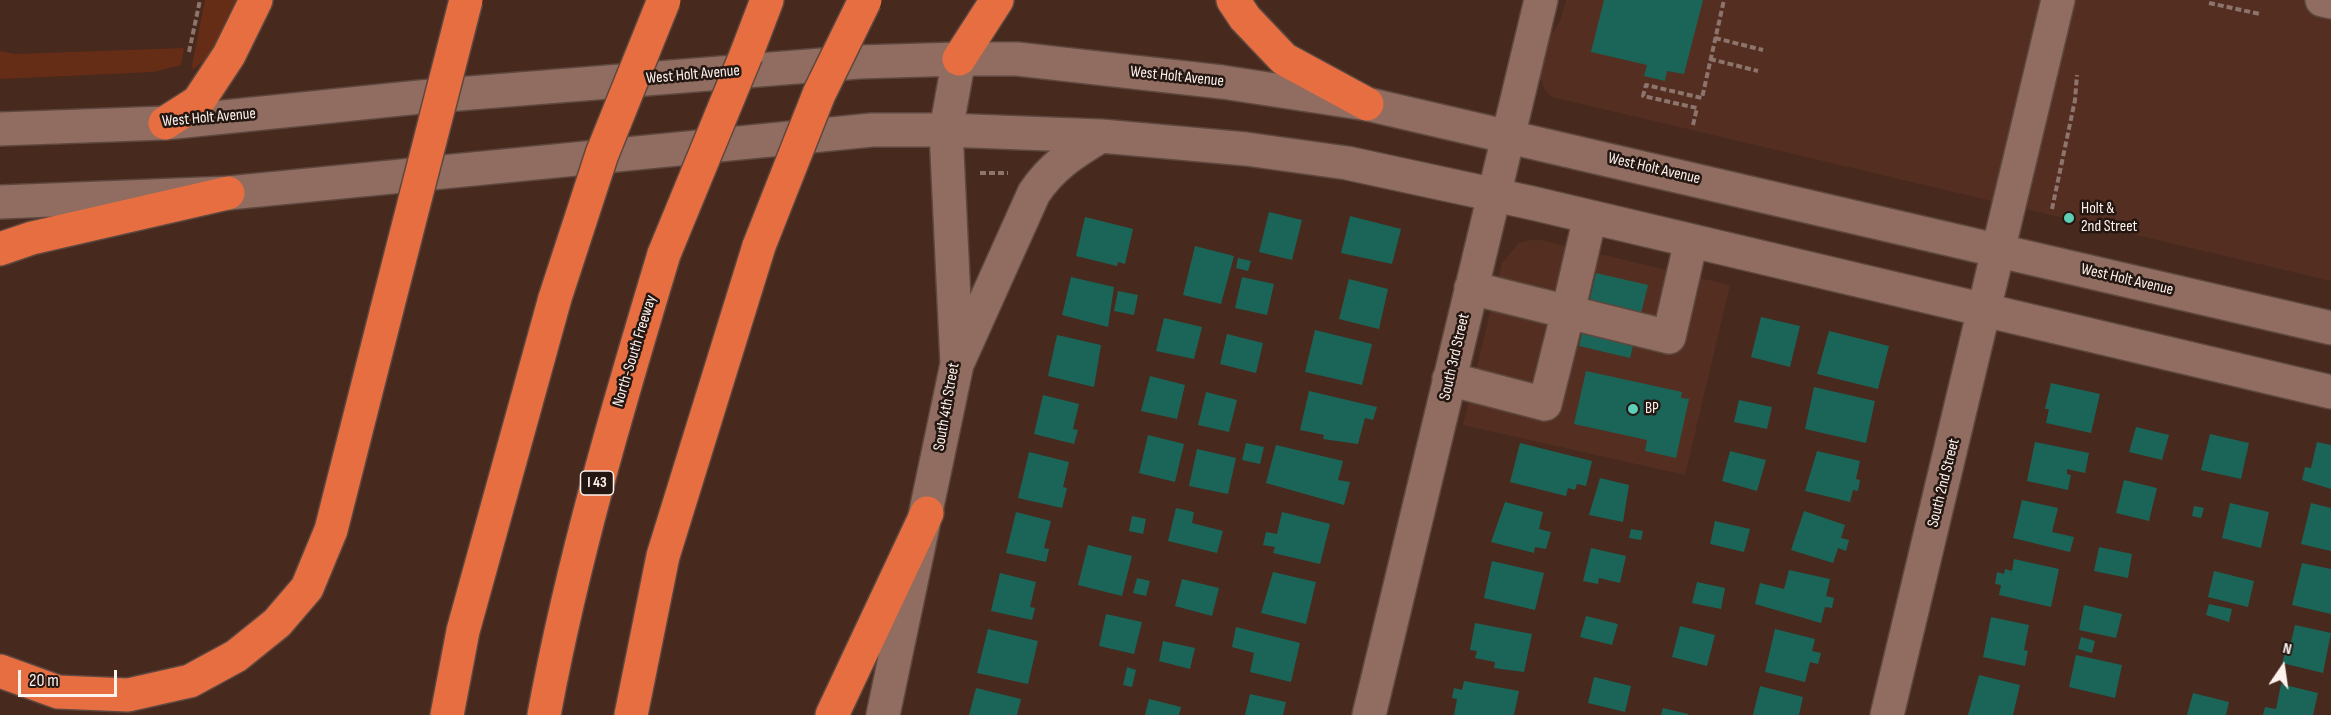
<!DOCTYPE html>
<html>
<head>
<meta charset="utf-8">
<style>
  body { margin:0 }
  #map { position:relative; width:2331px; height:715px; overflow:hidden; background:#47291e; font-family:"Sofia Sans Condensed",sans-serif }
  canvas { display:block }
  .north { position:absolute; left:2253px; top:637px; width:60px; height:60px; -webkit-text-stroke:4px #241611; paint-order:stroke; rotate:13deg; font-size:16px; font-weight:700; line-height:24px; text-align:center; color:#fef2ed }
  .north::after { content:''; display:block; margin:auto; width:21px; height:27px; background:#fef2ed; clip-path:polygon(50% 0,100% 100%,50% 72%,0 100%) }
  .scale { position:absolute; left:18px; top:670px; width:99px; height:27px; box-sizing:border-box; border:3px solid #fef2ed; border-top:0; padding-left:8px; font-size:18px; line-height:21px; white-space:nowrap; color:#fef2ed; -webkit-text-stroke:4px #241611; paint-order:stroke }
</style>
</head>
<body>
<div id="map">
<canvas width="2331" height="715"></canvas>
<div class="north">N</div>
<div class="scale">20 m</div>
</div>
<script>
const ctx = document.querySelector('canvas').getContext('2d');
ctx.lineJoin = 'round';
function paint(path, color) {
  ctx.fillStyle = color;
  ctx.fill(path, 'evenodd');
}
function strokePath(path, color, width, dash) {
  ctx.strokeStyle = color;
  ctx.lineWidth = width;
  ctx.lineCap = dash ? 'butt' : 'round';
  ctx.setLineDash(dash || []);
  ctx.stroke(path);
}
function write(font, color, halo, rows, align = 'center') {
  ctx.font = font + ' "Sofia Sans Condensed",sans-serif';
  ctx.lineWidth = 5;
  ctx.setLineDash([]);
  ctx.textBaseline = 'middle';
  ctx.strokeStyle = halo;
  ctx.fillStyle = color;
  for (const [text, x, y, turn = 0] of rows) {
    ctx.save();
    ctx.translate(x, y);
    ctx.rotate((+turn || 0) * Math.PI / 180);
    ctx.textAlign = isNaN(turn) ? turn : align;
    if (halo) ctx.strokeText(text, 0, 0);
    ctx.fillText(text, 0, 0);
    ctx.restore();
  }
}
const built = new Path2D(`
  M 1566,0 L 2331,0 L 2331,281 L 1552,97 L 1545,90 L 1540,78 L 1547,42 L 1561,19 Z
  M 1536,239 L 1730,285 L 1685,475 L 1463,425 L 1502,263 L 1519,243 Z`);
const green = new Path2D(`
  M 205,0 L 241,0 L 213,52 L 193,70 L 192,65 Z
  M 184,48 L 181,65 L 154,72 L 0,79 L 0,51 L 15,54 Z`);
const building = new Path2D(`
  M 1604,0 L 1703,0 L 1684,74 L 1667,71 L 1665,81 L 1644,76 L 1647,65 L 1591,52 Z
  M 1269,212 L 1302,220 L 1292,260 L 1259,252 Z
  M 1350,216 L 1401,229 L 1392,264 L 1341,253 Z
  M 1085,217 L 1133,229 L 1125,264 L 1118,262 L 1117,266 L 1076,256 Z
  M 1195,246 L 1234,256 L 1221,304 L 1183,295 Z
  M 1238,258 L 1251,261 L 1248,271 L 1236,268 Z
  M 1596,273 L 1648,285 L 1630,358 L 1579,346 Z
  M 1071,277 L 1114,287 L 1108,327 L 1062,315 Z
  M 1242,277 L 1274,284 L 1267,315 L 1235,308 Z
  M 1349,279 L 1388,289 L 1379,329 L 1339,319 Z
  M 1118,291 L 1138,295 L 1134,315 L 1114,311 Z
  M 1761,317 L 1800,326 L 1790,367 L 1751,357 Z
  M 1164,318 L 1202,327 L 1194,359 L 1156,351 Z
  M 1315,330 L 1372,344 L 1362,385 L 1305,372 Z
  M 1829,331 L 1889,346 L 1878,389 L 1817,374 Z
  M 1227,334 L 1263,343 L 1256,373 L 1220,364 Z
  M 1057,335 L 1101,345 L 1094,387 L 1048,376 Z
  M 1586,371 L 1682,392 L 1681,398 L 1689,399 L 1676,458 L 1645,451 L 1647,440 L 1574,424 Z
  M 1150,376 L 1185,385 L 1177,419 L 1141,411 Z
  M 2051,383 L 2100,394 L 2091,433 L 2046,423 L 2049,409 L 2045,409 Z
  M 1814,387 L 1875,401 L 1866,443 L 1805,429 Z
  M 1309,391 L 1377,407 L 1373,420 L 1365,418 L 1358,444 L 1323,439 L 1324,435 L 1300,430 Z
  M 1206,392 L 1237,400 L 1229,432 L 1198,425 Z
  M 1043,395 L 1079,404 L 1073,429 L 1078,430 L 1074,444 L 1034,434 Z
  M 1739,400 L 1772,407 L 1767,429 L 1734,422 Z
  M 2136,427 L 2169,435 L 2162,460 L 2129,452 Z
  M 2210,434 L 2249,443 L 2241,479 L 2201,470 Z
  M 1148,435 L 1184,444 L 1175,482 L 1139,473 Z
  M 2035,442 L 2089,453 L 2085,473 L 2067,469 L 2067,474 L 2071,475 L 2068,490 L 2027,481 Z
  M 2317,442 L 2331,445 L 2331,489 L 2302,480 L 2305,467 L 2311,468 Z
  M 1246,443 L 1264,447 L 1260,464 L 1242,460 Z
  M 1520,443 L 1592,461 L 1586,486 L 1577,484 L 1575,490 L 1568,488 L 1566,496 L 1510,482 Z
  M 1276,445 L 1343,461 L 1338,480 L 1350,482 L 1344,505 L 1266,483 Z
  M 1197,449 L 1236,458 L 1228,494 L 1189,486 Z
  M 1730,451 L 1766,460 L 1757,491 L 1722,481 Z
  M 1817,451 L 1860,461 L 1856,479 L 1860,480 L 1858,491 L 1853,490 L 1850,502 L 1805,491 Z
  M 1029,452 L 1069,462 L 1063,487 L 1067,488 L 1062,508 L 1018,498 Z
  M 1600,478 L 1629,485 L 1623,522 L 1589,515 Z
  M 2124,480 L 2157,488 L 2149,521 L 2116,513 Z
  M 2022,500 L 2058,508 L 2052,532 L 2074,537 L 2070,552 L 2013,538 Z
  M 1505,502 L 1543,512 L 1539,529 L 1551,532 L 1546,549 L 1535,547 L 1534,553 L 1491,542 Z
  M 2230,503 L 2269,512 L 2261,548 L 2222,538 Z
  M 2311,503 L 2331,508 L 2331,551 L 2301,544 Z
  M 2194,506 L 2204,508 L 2201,518 L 2192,516 Z
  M 1176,508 L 1194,512 L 1192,523 L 1223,531 L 1217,553 L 1168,541 Z
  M 1804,511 L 1845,525 L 1841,538 L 1849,540 L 1846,551 L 1838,548 L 1833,563 L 1791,550 Z
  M 1016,512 L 1051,521 L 1044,548 L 1049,549 L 1046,562 L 1006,553 Z
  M 1282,512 L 1330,524 L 1320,564 L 1273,553 L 1275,547 L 1263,545 L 1266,532 L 1277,534 Z
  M 1132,516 L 1146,519 L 1143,534 L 1129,531 Z
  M 1715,521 L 1750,529 L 1744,552 L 1710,544 Z
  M 1631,529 L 1643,531 L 1641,540 L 1629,538 Z
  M 1088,545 L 1132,556 L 1122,596 L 1078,585 Z
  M 2099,547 L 2132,554 L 2128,578 L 2094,571 Z
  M 1591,548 L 1626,556 L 1620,583 L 1599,578 L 1598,584 L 1583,581 Z
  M 2014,559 L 2059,569 L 2051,607 L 1999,595 L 2001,585 L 1995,584 L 1997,572 L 2004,574 L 2005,569 L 2012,571 Z
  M 1492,561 L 1544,573 L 1535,610 L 1484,598 Z
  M 2302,563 L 2331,569 L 2331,614 L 2292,605 Z
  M 1789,570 L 1830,579 L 1826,596 L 1834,598 L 1832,608 L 1825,607 L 1821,623 L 1755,604 L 1760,583 L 1784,589 Z
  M 2214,571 L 2254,581 L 2248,607 L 2208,597 Z
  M 1273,572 L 1316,582 L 1306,624 L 1261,613 Z
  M 1000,573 L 1036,582 L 1030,607 L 1035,608 L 1032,620 L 991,611 Z
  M 1137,578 L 1150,581 L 1146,596 L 1133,593 Z
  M 1182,579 L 1219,588 L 1212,616 L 1175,606 Z
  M 1697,582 L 1725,588 L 1721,609 L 1692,603 Z
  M 2209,604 L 2232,609 L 2229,622 L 2206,615 Z
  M 2084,605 L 2122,614 L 2116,638 L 2079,630 Z
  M 1106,614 L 1142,622 L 1134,654 L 1099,646 Z
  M 1586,616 L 1618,624 L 1612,645 L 1580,637 Z
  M 1991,617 L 2029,625 L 2024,650 L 2028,651 L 2025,666 L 1983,657 Z
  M 1475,623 L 1532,634 L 1524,672 L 1494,668 L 1495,662 L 1475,658 L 1477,651 L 1470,650 Z
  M 2295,625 L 2331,633 L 2323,673 L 2282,663 L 2286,650 L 2289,650 Z
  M 1680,626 L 1715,635 L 1707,666 L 1672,657 Z
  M 1236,627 L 1300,643 L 1291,682 L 1250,672 L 1254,653 L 1232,647 Z
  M 988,629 L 1038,641 L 1028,684 L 977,673 Z
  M 1775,629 L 1815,639 L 1812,651 L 1821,653 L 1818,664 L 1810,662 L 1805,682 L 1765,672 Z
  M 2081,637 L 2095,641 L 2092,653 L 2078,649 Z
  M 1163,641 L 1195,648 L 1190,669 L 1159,661 Z
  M 2076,655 L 2122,665 L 2115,698 L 2069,687 Z
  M 1127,667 L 1136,670 L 1132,687 L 1123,685 Z
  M 1979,675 L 2020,685 L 2013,715 L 1968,715 Z
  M 1594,677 L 1631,686 L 1625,712 L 1588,703 Z
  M 1464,681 L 1519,691 L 1514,715 L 1454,715 L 1457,699 L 1452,698 L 1454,688 L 1462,690 Z
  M 2281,684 L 2318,693 L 2313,715 L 2263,715 L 2265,707 L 2276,709 Z
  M 1760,686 L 1803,697 L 1799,715 L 1753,715 Z
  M 976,688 L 1021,699 L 1017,715 L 969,715 Z
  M 2193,693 L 2229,702 L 2226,715 L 2187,715 Z
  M 1250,694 L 1286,702 L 1283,715 L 1245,715 Z
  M 1149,699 L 1181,707 L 1179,715 L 1145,715 Z
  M 1663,708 L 1688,714 L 1688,715 L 1661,715 Z`);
const path = new Path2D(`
  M 2209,3 L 2260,14
  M 1715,38 L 1763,50
  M 189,52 L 200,0
  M 1710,59 L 1758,71
  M 1693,125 L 1697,108 L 1643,96 L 1646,85 L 1702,98 L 1724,0
  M 980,173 L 1008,173
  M 2052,209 L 2075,100 L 2077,75`);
const minor = new Path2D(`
  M 2322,0 L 2331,2
  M 0,129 L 165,123 L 420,97 L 859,62 L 959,59 L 1017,59 L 1222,82 L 1367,104 L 2331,328
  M 0,202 L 228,193 L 872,130 L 946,130 L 1101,136 L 1246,149 L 1347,163 L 1532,203 L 2331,392
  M 1590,217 L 1568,312 L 1669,337 L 1691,241
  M 959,360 L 1034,193 C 1052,166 1074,152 1101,136
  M 1449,379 L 1545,404 L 1568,312 L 1471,288
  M 883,715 L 957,364 L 946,130 L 959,59
  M 1369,715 L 1541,0
  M 1887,715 L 2058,0`);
const highway = new Path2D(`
  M 1233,0 L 1245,18 L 1284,59 L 1367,104
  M 746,55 L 767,0
  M 959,59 L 997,0
  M 165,123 L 198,102 L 229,55 L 256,0
  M 0,249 L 32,238 L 228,193
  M 0,671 L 58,692 L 128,695 L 190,681 L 236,656 L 277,623 L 307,588 L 331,530 L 387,309
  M 447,715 L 463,631 L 555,298
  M 544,715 C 573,558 618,407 664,254
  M 631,715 L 663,556 L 759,246
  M 832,715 L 927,513`);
const highwayBridge = new Path2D(`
  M 759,246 L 819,94 L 865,0
  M 664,254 L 746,55
  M 555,298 L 602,154 L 664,0
  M 387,309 L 466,0`);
const markers = [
  [2069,218,6,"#5eceb7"],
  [1633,409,6,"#5eceb7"]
];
const shields = [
  [597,483,33]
];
const shieldNames = [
  ["I 43",597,483]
];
const streetNames = [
  ["West Holt Avenue",693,75,-5],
  ["West Holt Avenue",1177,77,6],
  ["West Holt Avenue",209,118,-5],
  ["West Holt Avenue",1654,169,13],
  ["West Holt Avenue",2127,280,13],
  ["North-South Freeway",635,351,-73],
  ["South 3rd Street",1455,357,-77],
  ["South 4th Street",947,407,-80],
  ["South 2nd Street",1944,483,-76]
];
const poiNames = [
  ["Holt &",2081,209],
  ["2nd Street",2081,227],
  ["BP",1645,409]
];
paint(built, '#542f21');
paint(green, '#652c16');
paint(building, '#1b6558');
strokePath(minor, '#5e473e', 36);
strokePath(highway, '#5e473e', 36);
strokePath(path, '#8d756d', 4, [6, 3]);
strokePath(minor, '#906d60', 33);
strokePath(highway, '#e66e41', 33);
strokePath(highwayBridge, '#5e473e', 36, []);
strokePath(highwayBridge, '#e66e41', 33);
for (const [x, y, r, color] of markers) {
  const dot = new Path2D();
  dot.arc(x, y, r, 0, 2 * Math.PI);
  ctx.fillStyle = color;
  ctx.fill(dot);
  strokePath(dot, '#241611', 2);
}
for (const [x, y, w] of shields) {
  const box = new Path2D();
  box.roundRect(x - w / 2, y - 12, w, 24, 4.5);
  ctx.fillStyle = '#241611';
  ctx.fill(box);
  strokePath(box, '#fef2ed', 1.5);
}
write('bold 15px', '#fef2ed', null, shieldNames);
write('16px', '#fef2ed', '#241611', streetNames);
write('16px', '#fef2ed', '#241611', poiNames, 'left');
</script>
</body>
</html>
